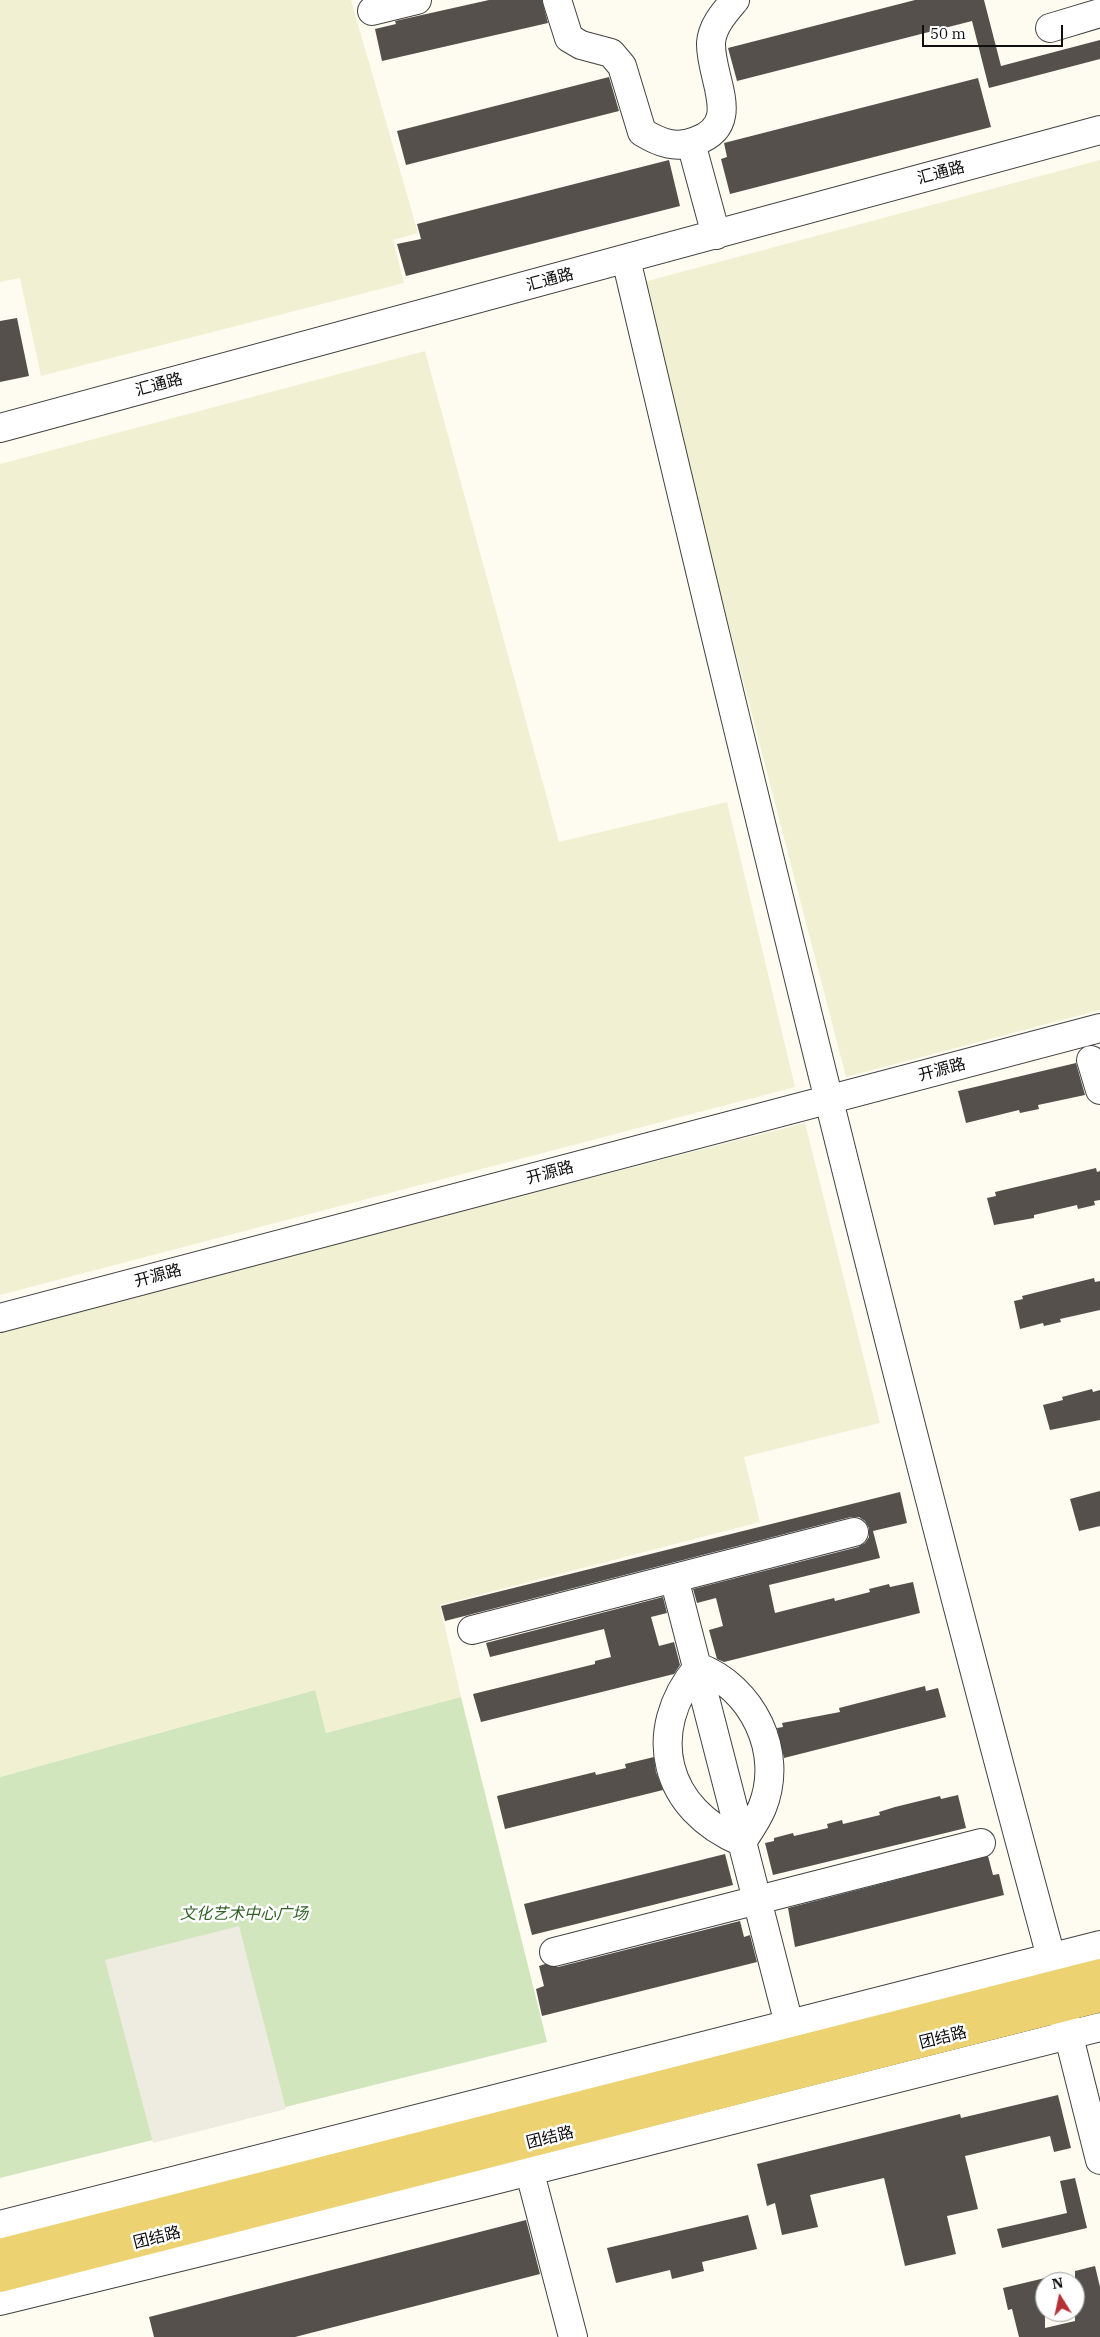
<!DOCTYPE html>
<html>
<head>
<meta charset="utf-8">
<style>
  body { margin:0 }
  #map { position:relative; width:1100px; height:2337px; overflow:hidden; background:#fefcf1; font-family:"IBM Plex Serif",serif }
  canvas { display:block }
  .north { position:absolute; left:1035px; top:2272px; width:50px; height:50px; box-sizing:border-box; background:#fff; border:1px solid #9f9f9f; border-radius:50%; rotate:350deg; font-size:14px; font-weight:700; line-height:20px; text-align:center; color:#0f0f0f }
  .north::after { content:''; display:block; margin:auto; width:18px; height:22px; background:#b43135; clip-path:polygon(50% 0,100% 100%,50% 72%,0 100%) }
  .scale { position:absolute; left:922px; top:25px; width:141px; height:22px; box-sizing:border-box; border:2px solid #0f0f0f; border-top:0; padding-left:6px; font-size:15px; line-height:18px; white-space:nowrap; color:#0f0f0f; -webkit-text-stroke:4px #fff; paint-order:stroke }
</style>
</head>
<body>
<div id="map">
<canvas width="1100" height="2337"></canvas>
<div class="north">N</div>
<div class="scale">50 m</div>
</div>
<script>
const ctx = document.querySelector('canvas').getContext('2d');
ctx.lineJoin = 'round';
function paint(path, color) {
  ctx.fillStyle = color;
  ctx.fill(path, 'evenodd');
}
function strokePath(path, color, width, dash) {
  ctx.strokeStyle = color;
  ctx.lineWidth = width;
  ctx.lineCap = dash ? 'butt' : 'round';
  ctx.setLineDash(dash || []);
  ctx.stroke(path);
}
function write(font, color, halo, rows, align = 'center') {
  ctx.font = font + ' "IBM Plex Serif","Noto Sans SC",serif';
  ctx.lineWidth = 5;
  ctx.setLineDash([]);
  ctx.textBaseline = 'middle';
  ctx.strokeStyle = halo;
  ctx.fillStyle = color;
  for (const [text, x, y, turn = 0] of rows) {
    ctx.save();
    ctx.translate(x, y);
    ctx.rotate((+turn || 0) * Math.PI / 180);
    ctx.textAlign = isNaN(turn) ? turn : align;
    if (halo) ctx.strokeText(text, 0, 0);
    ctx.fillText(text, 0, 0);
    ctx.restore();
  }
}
const farmland = new Path2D(`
  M 0,0 L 351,0 L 418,233 L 393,240 L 404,283 L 41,376 L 20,278 L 0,282 Z
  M 1100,160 L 1100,1010 L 846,1077 L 640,283 Z
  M 425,351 L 559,842 L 727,802 L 795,1087 L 0,1295 L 0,464 Z
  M 805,1123 L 880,1423 L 744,1457 L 760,1522 L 440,1605 L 461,1697 L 326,1733 L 314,1690 L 0,1777 L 0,1329 Z`);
const green = new Path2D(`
  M 315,1690 L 326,1733 L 461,1697 L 547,2042 L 0,2178 L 0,1777 Z`);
const plaza = new Path2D(`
  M 239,1926 L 286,2109 L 153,2143 L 105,1960 Z`);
const building = new Path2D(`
  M 489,0 L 542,0 L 548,23 L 382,61 L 375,29 L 396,24 L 395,21 Z
  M 915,0 L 984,0 L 1001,66 L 1100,40 L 1100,59 L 989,88 L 972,21 L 737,81 L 728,48 Z
  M 609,77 L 619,111 L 406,165 L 397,131 Z
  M 978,78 L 991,127 L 730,194 L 721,159 L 727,157 L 724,143 Z
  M 669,160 L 680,206 L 406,276 L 397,244 L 421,239 L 417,224 Z
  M 17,318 L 29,376 L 0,382 L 0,321 Z
  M 1076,1063 L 1085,1095 L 1038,1105 L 1039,1109 L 1020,1113 L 1019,1110 L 966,1123 L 958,1091 Z
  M 1096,1168 L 1097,1172 L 1100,1171 L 1100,1200 L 1094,1201 L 1095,1205 L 1078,1209 L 1077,1205 L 1034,1215 L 1034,1218 L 994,1225 L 987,1198 L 996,1196 L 995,1192 Z
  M 1094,1278 L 1095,1282 L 1100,1281 L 1100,1310 L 1060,1319 L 1061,1322 L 1044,1326 L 1043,1323 L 1020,1329 L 1014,1301 L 1023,1299 L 1022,1296 Z
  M 1092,1389 L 1093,1392 L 1100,1390 L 1100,1420 L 1050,1430 L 1043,1405 L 1063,1400 L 1062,1397 Z
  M 1100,1491 L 1100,1526 L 1079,1531 L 1070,1499 Z
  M 900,1492 L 907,1523 L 873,1531 L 880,1558 L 769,1585 L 775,1613 L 834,1598 L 835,1601 L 870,1592 L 869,1589 L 889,1584 L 890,1587 L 913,1582 L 920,1613 L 724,1662 L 717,1659 L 709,1630 L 723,1626 L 716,1598 L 697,1603 L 693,1589 L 858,1547 L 865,1543 L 869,1537 L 869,1528 L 865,1521 L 859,1517 L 851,1517 L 445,1621 L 441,1606 Z
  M 663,1597 L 667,1613 L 651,1617 L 659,1646 L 674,1642 L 680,1665 L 674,1674 L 481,1722 L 473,1694 L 595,1664 L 595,1661 L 611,1657 L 604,1629 L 490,1657 L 486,1643 Z
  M 925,1686 L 926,1691 L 938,1688 L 946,1717 L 784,1758 L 777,1728 L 783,1727 L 782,1723 L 840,1712 L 839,1708 Z
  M 654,1757 L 656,1772 L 663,1790 L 505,1829 L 497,1796 L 595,1772 L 596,1775 L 626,1768 L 625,1764 Z
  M 958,1795 L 966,1828 L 773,1875 L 765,1843 L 774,1841 L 774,1838 L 793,1833 L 794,1836 L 828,1828 L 827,1824 L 842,1820 L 843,1824 L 880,1815 L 879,1812 L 895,1807 L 940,1796 L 941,1799 Z
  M 725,1854 L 733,1885 L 532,1935 L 524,1904 Z
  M 988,1856 L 993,1875 L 999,1874 L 1004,1895 L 795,1947 L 788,1908 Z
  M 740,1921 L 744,1937 L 750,1935 L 757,1962 L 542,2016 L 536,1989 L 544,1986 L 539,1966 L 545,1964 L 558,1967 Z
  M 1058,2095 L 1071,2148 L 1054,2152 L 1050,2136 L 965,2156 L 978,2209 L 947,2216 L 956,2254 L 905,2266 L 884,2178 L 810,2195 L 818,2227 L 782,2235 L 775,2203 L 767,2206 L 757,2164 L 960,2114 L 961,2118 Z
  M 1075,2178 L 1087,2228 L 1002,2248 L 997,2229 L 1067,2213 L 1060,2181 Z
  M 748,2215 L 757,2249 L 702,2262 L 704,2271 L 672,2279 L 670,2270 L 616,2283 L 607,2248 Z
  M 526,2220 L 540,2274 L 295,2337 L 154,2337 L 149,2317 Z
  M 1095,2266 L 1100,2287 L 1100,2337 L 1019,2337 L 1012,2309 L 1008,2310 L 1003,2288 L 1045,2278 L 1045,2328 L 1075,2321 L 1075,2271 Z`);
const minor = new Path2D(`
  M 557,0 L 569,38 L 581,45 L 611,53 L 622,66 L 642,132 C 660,143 676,149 696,141 C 744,124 710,79 711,43 C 712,26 725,12 735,0
  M 372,11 L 417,0
  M 1050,28 L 1100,13
  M 691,143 L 716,235
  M 626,259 C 760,827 898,1394 1051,1957
  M 0,428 L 1100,130
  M 1091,1060 L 1100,1090
  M 0,1318 L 1100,1028
  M 674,1578 L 789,2024
  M 472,1630 L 854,1532
  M 698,1667 C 752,1687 785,1752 762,1808 C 757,1820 749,1831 742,1842 C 664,1810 644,1732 698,1667 Z
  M 554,1952 L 981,1843
  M 1064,2017 L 1100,2160
  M 525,2154 L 573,2337
  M 0,2225 L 1100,1945
  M 0,2301 L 479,2184 L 1100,2027`);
const major = new Path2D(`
  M 0,2253 L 1100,1973
  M 0,2278 L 1100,1998`);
const streetNames = [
  ["汇通路",941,173,-15],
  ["汇通路",550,280,-15],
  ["汇通路",159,385,-15],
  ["开源路",942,1070,-15],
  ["开源路",550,1173,-15],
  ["开源路",158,1276,-15],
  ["团结路",943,2038,-14],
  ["团结路",550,2138,-14],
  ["团结路",157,2238,-14]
];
const parkNames = [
  ["文化艺术中心广场",244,1914]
];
paint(farmland, '#f2f0d3');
paint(green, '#d2e6bd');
paint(plaza, '#eeebe0');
paint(building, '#56504c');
strokePath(minor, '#424242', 30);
strokePath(major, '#202020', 30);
strokePath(minor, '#fff', 28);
strokePath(major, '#edd272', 28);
write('16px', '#0f0f0f', '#fff', streetNames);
write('italic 16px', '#2f6224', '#fff', parkNames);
</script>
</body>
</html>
